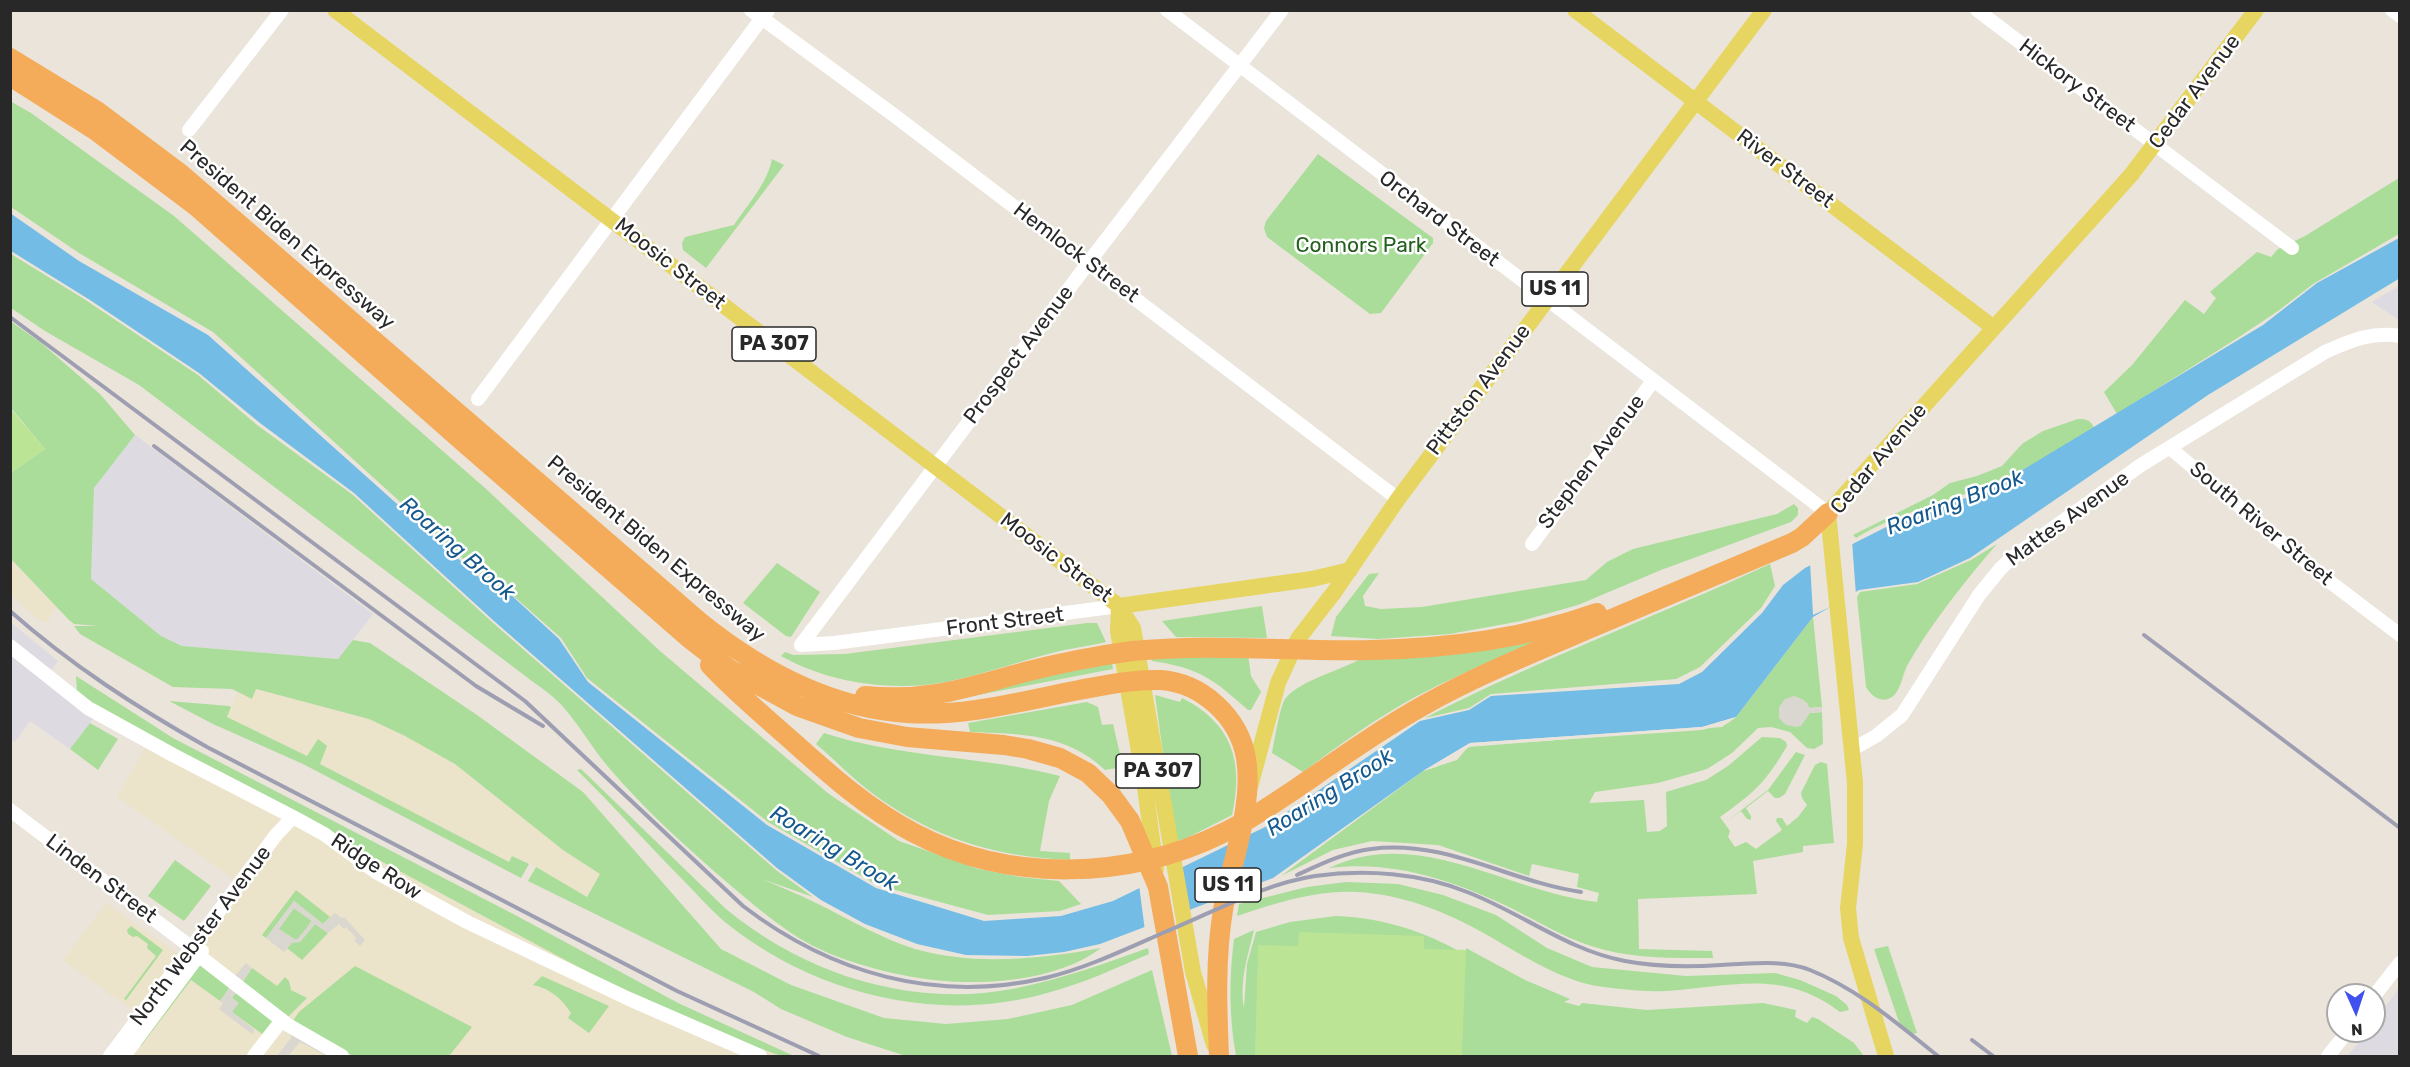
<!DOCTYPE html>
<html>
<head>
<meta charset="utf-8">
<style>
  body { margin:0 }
  #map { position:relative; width:2410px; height:1067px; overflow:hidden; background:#eae4da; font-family:Rubik,sans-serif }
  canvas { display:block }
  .frame { position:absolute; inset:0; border:12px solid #282828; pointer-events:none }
  .north { position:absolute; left:2326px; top:983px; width:60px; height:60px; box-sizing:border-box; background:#fff; border:2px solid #a9a9a9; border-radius:50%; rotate:177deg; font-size:16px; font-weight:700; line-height:24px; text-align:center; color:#282828 }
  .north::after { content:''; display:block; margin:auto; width:21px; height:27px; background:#4251ee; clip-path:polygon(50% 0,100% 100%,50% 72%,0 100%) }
</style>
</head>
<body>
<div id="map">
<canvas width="2410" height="1067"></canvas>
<div class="frame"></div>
<div class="north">N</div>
</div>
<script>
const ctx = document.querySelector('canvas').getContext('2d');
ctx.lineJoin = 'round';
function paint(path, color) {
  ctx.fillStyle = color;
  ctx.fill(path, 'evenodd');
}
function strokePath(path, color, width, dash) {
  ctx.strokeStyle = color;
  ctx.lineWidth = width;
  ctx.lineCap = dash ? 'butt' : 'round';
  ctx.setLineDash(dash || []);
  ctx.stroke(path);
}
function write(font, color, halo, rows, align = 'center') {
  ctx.font = font + ' Rubik,sans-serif';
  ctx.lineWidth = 5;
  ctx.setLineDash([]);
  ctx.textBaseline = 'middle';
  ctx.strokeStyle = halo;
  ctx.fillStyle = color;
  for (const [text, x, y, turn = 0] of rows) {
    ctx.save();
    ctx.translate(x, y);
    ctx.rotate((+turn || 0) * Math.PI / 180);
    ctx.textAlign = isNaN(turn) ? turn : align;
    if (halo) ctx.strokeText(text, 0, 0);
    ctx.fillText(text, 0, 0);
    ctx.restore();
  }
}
const industrial = new Path2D(`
  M 2399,286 L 2399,320 L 2372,302 Z
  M 135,435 L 373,614 L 338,659 L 182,646 L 161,636 L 91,579 L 94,488 Z
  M 10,622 L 58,661 L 45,678 L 97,714 L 70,749 L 30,721 L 15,742 L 11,739 Z
  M 2399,988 L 2399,1056 L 2348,1056 L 2367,1031 L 2374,1031 L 2374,1022 Z`);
const education = new Path2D(`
  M 10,559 L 57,608 L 46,623 L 39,620 L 11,595 Z
  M 255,689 L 369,719 L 405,736 L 455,764 L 563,850 L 600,874 L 586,897 L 536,867 L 513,856 L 509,862 L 320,764 L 327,746 L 315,741 L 307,756 L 227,717 L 238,691 L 252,698 Z
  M 151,738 L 614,986 L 740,1041 L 781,1056 L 115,1056 L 143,1018 L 63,960 L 106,903 L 188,961 L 242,885 L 117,797 Z`);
const green = new Path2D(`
  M 10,101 L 31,113 L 174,216 L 485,488 L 660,651 L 829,794 L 899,841 L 979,869 L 1020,877 L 1059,881 L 1081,904 L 1060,911 L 988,915 L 877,885 L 768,822 L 587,678 L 561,638 L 509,592 L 483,577 L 213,332 L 79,253 L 11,207 Z
  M 1318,154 L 1433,238 L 1433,243 L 1381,313 L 1370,314 L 1267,237 L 1264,228 L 1266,221 Z
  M 772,159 L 784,165 L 706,268 L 683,250 L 682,243 L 685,237 L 734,225 C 748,204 767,184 772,159 Z
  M 2399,178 L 2399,234 L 2313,284 L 2278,311 L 2236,339 L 2117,414 L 2104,392 L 2132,365 L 2185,300 L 2204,314 L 2216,298 L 2210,292 L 2257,252 L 2271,257 L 2278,249 L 2305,236 Z
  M 11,254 L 84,299 L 198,375 L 257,425 L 353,495 L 492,622 L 776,870 L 813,897 L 762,879 C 780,887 798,894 816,903 C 849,919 880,938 915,949 C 976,966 1040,959 1101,948 C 1064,976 1008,983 962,982 C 917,981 867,969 826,952 C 789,936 759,909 729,884 C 687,848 645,810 609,768 C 593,749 581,728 565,709 C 554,695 535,684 520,672 L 139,385 L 45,331 L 11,308 Z
  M 10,321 L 40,342 L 100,394 L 135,435 L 94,488 L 91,579 L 161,636 L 182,646 L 338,659 L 353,640 L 370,643 L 477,715 L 583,792 L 721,949 L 791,985 L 884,1018 L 946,1024 L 1008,1019 L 1072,1005 L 1152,970 L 1172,1056 L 906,1056 L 847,1037 L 781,1009 L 754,992 L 528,881 L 536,867 L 587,897 L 600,874 L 563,850 L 455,764 L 405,736 L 369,719 L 256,689 L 252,699 L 232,689 L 173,687 L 80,634 L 74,626 L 99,626 L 74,624 L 69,620 L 11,559 L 11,473 L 45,449 L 11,408 Z
  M 2078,419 C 2086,419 2091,420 2094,428 C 2061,447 2028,470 1993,484 C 1947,502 1898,512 1856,538 L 1853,535 L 1933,495 L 1950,483 L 1977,476 L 2002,466 L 2022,444 L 2043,431 Z
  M 1794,504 L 1798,508 L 1798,515 L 1791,522 L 1661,570 L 1578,605 L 1521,621 L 1450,634 L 1378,639 L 1331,636 L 1336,617 L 1369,574 L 1379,573 L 1363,596 L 1365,606 L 1381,609 L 1422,607 L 1586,580 L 1607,562 L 1633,549 L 1777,514 Z
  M 1997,544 C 1965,581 1933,621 1908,664 C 1902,674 1901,695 1888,699 C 1878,702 1870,694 1866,687 L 1857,597 L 1860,592 L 1917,584 L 1971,560 Z
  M 777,563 L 820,592 L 791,637 L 786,636 L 743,603 Z
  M 1770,564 L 1775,586 L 1761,608 L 1700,667 L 1676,679 L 1491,694 L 1469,708 L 1425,718 C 1537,660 1656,617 1770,564 Z
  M 1262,606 L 1267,638 L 1176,637 L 1162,621 Z
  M 1813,617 L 1822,707 L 1809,708 L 1807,703 L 1794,696 L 1782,722 L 1810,713 L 1822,712 L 1823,744 L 1814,749 L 1807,748 L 1790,732 L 1771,727 L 1758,728 L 1732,753 L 1707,769 L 1658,783 L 1595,792 L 1589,803 L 1644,800 L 1647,832 L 1660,831 L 1667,826 L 1666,792 L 1706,780 L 1728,766 L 1762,737 L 1780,738 L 1786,742 L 1787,746 C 1765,783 1755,792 1720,817 L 1730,831 L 1728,837 L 1735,847 L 1746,842 L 1756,849 L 1782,830 L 1776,821 L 1777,818 L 1782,818 L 1787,826 L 1798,817 L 1807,805 L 1802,798 L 1801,793 L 1815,765 L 1821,762 L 1827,764 L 1834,843 L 1803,846 L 1803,852 L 1753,861 L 1757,894 L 1638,899 L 1639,949 L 1712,951 L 1713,958 C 1671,958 1631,959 1591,946 C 1563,937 1539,922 1513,909 C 1455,881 1395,860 1329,868 C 1420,825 1507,892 1597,902 L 1599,893 L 1577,887 L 1579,874 L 1532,864 L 1529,876 L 1438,845 L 1372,841 L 1333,850 L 1281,876 L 1423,771 L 1457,760 L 1468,747 L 1722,727 L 1736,717 Z
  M 1087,623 L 1097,623 L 1106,642 C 1089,646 1070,648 1052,653 C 1017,662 982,675 946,682 C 892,692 829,683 781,656 L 785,652 L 793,655 L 845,654 Z
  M 1532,640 L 1533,644 C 1493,660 1453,677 1415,697 C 1375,719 1339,745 1303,772 L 1272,753 C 1274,743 1280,706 1285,699 C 1300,680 1340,671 1362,658 Z
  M 1248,654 L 1251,676 L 1261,692 L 1251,710 L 1248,710 C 1212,678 1199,668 1152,661 L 1151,658 Z
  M 1112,663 L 1113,669 L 952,700 L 1026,680 Z
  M 76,676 L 173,738 L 517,916 L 678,1003 L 794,1056 L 781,1056 L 740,1041 L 614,986 L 84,702 L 77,693 Z
  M 1155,695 L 1180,702 L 1182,698 C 1232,723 1244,762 1232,815 L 1185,839 L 1175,841 Z
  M 169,701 L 229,706 L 231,707 L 227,717 L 307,756 L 318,739 L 327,746 L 320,764 L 509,862 L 512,856 L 529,864 L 521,878 L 303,764 L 213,724 Z
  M 1087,702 L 1098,707 L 1102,725 L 1113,724 L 1123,767 L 1105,770 C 1066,733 1020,734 970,732 L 968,723 Z
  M 90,723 L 118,739 L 98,770 L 70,749 Z
  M 824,733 C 901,758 983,756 1060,776 L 1049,801 L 1040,851 L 1070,853 L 1070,860 C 995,857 933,838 872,793 C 852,778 835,760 816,744 Z
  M 1796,752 L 1805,755 L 1785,794 L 1779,798 L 1775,798 L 1768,791 L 1746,808 L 1751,816 L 1751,820 L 1747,819 L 1741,811 L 1727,821 L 1768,790 Z
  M 581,769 L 726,909 C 805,974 910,1008 1012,989 C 1059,980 1103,964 1148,948 L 1149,954 C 1116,968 1082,984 1047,993 C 939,1024 818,995 730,926 C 713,913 699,896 684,881 C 648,845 614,806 577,770 Z
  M 175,860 L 211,886 L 184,921 L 148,896 Z
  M 1346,882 L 1398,884 L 1443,895 L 1496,915 L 1547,948 L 1592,967 L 1686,976 L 1775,973 L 1800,980 L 1836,996 L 1847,1005 L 1849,1010 L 1840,1012 C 1782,968 1731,987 1665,991 C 1644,992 1618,989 1597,986 C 1556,979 1515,950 1478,930 C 1442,910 1399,894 1357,892 C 1316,890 1276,903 1237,916 L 1239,904 L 1307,887 Z
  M 296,890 L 330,917 L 323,924 L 294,901 L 266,938 L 262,935 Z
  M 294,908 L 312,921 L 298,939 L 294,939 L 279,929 Z
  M 1336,916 C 1384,918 1424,931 1466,955 L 1466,948 L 1525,980 L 1570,999 L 1564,1002 L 1579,1006 L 1582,1003 L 1647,1010 L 1763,1003 L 1796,1010 L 1795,1017 L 1807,1023 L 1812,1017 L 1818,1019 L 1854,1043 L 1864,1056 L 1236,1056 C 1229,1017 1229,978 1234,939 L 1254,930 C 1248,955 1239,982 1244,1008 L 1247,964 L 1256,932 L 1290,922 Z
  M 315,924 L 328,933 L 302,960 L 287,948 L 292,942 L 300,942 Z
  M 131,926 L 163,950 L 126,1000 L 124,999 L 156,956 L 147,948 L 148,944 L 137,936 L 133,937 L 128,934 L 127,930 Z
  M 1888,946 L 1917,1033 L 1912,1034 L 1899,1022 L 1874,949 Z
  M 198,963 L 230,987 L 220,1001 L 191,980 L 141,1046 L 136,1043 Z
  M 355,966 L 472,1027 L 449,1056 L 353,1056 L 292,1022 L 299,1012 Z
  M 252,968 L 277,986 L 285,977 L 289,981 L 291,990 L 307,998 L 288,1017 L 242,982 Z
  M 542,976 L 609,1006 L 589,1033 L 568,1018 L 571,1013 C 562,999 551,989 533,985 Z
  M 236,992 L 276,1022 L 265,1036 L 232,1012 L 238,1003 L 232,998 Z`);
const pitch = new Path2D(`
  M 10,408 L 45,449 L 11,473 L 10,473 Z
  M 1299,932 L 1424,936 L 1424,949 L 1466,950 L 1462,1056 L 1255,1056 L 1258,945 L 1298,946 Z`);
const plaza = new Path2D(`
  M 1794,696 L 1804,700 L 1810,708 L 1822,707 L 1822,712 L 1810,713 L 1801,726 L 1796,727 L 1786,725 L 1779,718 L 1779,707 L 1785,699 Z
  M 294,901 L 323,924 L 335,913 L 342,918 L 344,917 L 365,940 L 360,946 L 354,940 L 356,938 L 346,927 L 344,929 L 339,924 L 328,933 L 315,924 L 300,942 L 292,943 L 284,952 L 266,938 ZM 294,908 L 312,921 L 298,939 L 294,939 L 279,929 Z
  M 198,948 L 235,976 L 246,963 L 252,968 L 243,982 L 318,1039 L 353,1056 L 327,1056 L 300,1042 L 288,1056 L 277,1056 L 291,1038 L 291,1035 L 237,992 L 232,998 L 239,1003 L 232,1012 L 255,1030 L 252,1034 L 219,1009 L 223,1003 L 220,1001 L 230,987 L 198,963 Z`);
const water = new Path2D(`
  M 10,213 L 79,261 L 208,335 L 481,579 L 509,593 L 559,639 L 588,682 L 767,825 L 876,888 L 984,921 L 1061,916 L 1113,901 L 1265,827 L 1420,721 L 1469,710 L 1491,696 L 1679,684 L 1702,672 L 1762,613 L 1783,585 L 1805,568 L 1912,514 L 1986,492 L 2263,325 L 2317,283 L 2399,238 L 2400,278 L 2208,395 L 1970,558 L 1918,582 L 1859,590 L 1813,617 L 1736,717 L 1702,727 L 1470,743 L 1423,771 L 1273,878 L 1100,944 L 1064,952 L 1027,956 L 966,955 L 917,944 L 865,924 L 821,900 L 777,868 L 494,621 L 354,493 L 260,423 L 199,373 L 90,300 L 11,251 Z`);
const pier = new Path2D(`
  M 1852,541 L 1856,595 L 1813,615 L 1810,562 Z
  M 1736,717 L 1728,723 L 1702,730 L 1471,746 L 1436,767 L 1423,771 L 1470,743 L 1702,727 Z
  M 1179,866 L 1188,915 L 1145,931 L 1139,885 Z`);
const minor = new Path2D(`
  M 751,10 L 895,116 L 1398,499
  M 1167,10 L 1828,513
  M 1977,10 L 2292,248
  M 2392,10 L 2400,16
  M 189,130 L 282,10
  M 478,399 L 768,10
  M 2170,448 L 2321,575 L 2400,635
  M 1532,544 L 1653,381
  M 801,645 L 1089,262 L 1282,10
  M 801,645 L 834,643 L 1119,606
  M 10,646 L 88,708 L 173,755 L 293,817 L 324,834 L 376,872 L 467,922 L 629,999 L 760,1056
  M 1851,750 L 1876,736 L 1902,715 L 1979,595 L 2001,568 L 2013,557 L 2141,465 L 2325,352 C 2350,341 2372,331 2400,336
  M 10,810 L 192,948
  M 198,955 L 288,1025 L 342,1056
  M 2374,996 L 2400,963
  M 110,1056 L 276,835 L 293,817
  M 124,1056 L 202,951
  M 254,1056 L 282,1020
  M 2328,1056 L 2348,1031`);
const major = new Path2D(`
  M 335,10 L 1119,606 L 1133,628 L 1193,972 L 1214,1045
  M 1575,10 L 1994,328
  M 1119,606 L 1118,631 L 1144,780 L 1156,869
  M 1119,606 L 1312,579 L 1350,570
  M 1250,787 L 1278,683 L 1298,639 L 1335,591 L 1398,499 L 1764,10
  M 1886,1056 L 1851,938 L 1848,908 L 1855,844 L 1855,783 L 1828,513 L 2131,175 L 2256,10`);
const highway = new Path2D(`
  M 10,58 L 97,111 L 181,174 L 701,623 C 761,671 829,708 907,713 C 965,717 1022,701 1079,690 C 1106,685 1133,679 1161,680 C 1202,683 1239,717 1246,758 C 1254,806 1231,862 1223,910 C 1215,959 1217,1007 1219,1056
  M 10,76 L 95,130 L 196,206 L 461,440 L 689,638 L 729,669 L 797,706 L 859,728 L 907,737 L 1004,745 L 1028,749 L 1060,758 L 1088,773 L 1111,795 L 1130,821 L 1158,887 L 1188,1056
  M 710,665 C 735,692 764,716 791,740 C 830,775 868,809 914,833 C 1009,883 1128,880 1223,833 C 1249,821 1273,804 1297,788 C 1339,759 1381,729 1426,704 C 1478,675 1533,653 1588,629 C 1656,600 1724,571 1792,543 L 1802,537 L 1828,513
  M 865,696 C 928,702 966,688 1025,672 C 1060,663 1096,656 1132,651 C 1212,643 1293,652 1373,650 C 1450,648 1524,639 1597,613`);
const rail = new Path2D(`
  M 10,317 L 525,701 L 743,906 C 832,974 936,1003 1045,978 C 1087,968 1126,949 1165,932 C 1214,912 1263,884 1315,876 C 1365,869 1420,873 1467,892 C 1522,913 1567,950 1625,961 C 1656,967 1690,967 1721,965 C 1751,964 1782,959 1810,970 C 1858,989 1899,1025 1938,1056
  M 154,446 L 476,686 L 543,726
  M 10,611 C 71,665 136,707 207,747 L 677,991 L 819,1056
  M 2144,635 L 2400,828
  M 1297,875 C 1321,864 1346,852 1371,849 C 1446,839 1510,882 1581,892
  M 1972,1040 L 1993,1056`);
const shields = [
  [1555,289,66],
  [774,344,84],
  [1158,771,84],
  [1228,885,66]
];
const shieldNames = [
  ["US 11",1555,289],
  ["PA 307",774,344],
  ["PA 307",1158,771],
  ["US 11",1228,885]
];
const streetNames = [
  ["Hickory Street",2077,86,37],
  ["Cedar Avenue",2195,92,-53],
  ["River Street",1785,169,37],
  ["Orchard Street",1439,219,37],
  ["President Biden Expressway",287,235,41],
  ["Hemlock Street",1076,253,37],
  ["Moosic Street",670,264,38],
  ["Prospect Avenue",1019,355,-53],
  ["Pittston Avenue",1479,390,-53],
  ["Cedar Avenue",1879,459,-50],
  ["Stephen Avenue",1592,462,-53],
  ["Mattes Avenue",2068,519,-36],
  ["South River Street",2261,524,40],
  ["President Biden Expressway",656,549,40],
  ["Moosic Street",1056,558,37],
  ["Front Street",1005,622,-7],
  ["Ridge Row",376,867,33],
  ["Linden Street",101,879,37],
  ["North Webster Avenue",201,936,-53]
];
const parkNames = [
  ["Connors Park",1361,246]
];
const waterNames = [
  ["Roaring Brook",1955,503,-21],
  ["Roaring Brook",457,549,41],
  ["Roaring Brook",1330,793,-32],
  ["Roaring Brook",834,849,31]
];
paint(industrial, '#dddae2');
paint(education, '#ebe3ca');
paint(green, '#ad9');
paint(pitch, '#bbe495');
paint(plaza, '#dad7d0');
paint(water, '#72bce6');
paint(pier, '#eae4da');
strokePath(minor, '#fff', 14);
strokePath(major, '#e7d561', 16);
strokePath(highway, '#f4ac5b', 20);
strokePath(rail, '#9d9eb1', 4);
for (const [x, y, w] of shields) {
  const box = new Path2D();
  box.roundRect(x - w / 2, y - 17, w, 34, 4.5);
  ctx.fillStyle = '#fff';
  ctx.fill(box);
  strokePath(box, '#282828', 1.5);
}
write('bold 20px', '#282828', null, shieldNames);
write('21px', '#282828', '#fff', streetNames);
write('21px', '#245f1d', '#fff', parkNames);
write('italic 22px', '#15598f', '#fff', waterNames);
</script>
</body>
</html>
